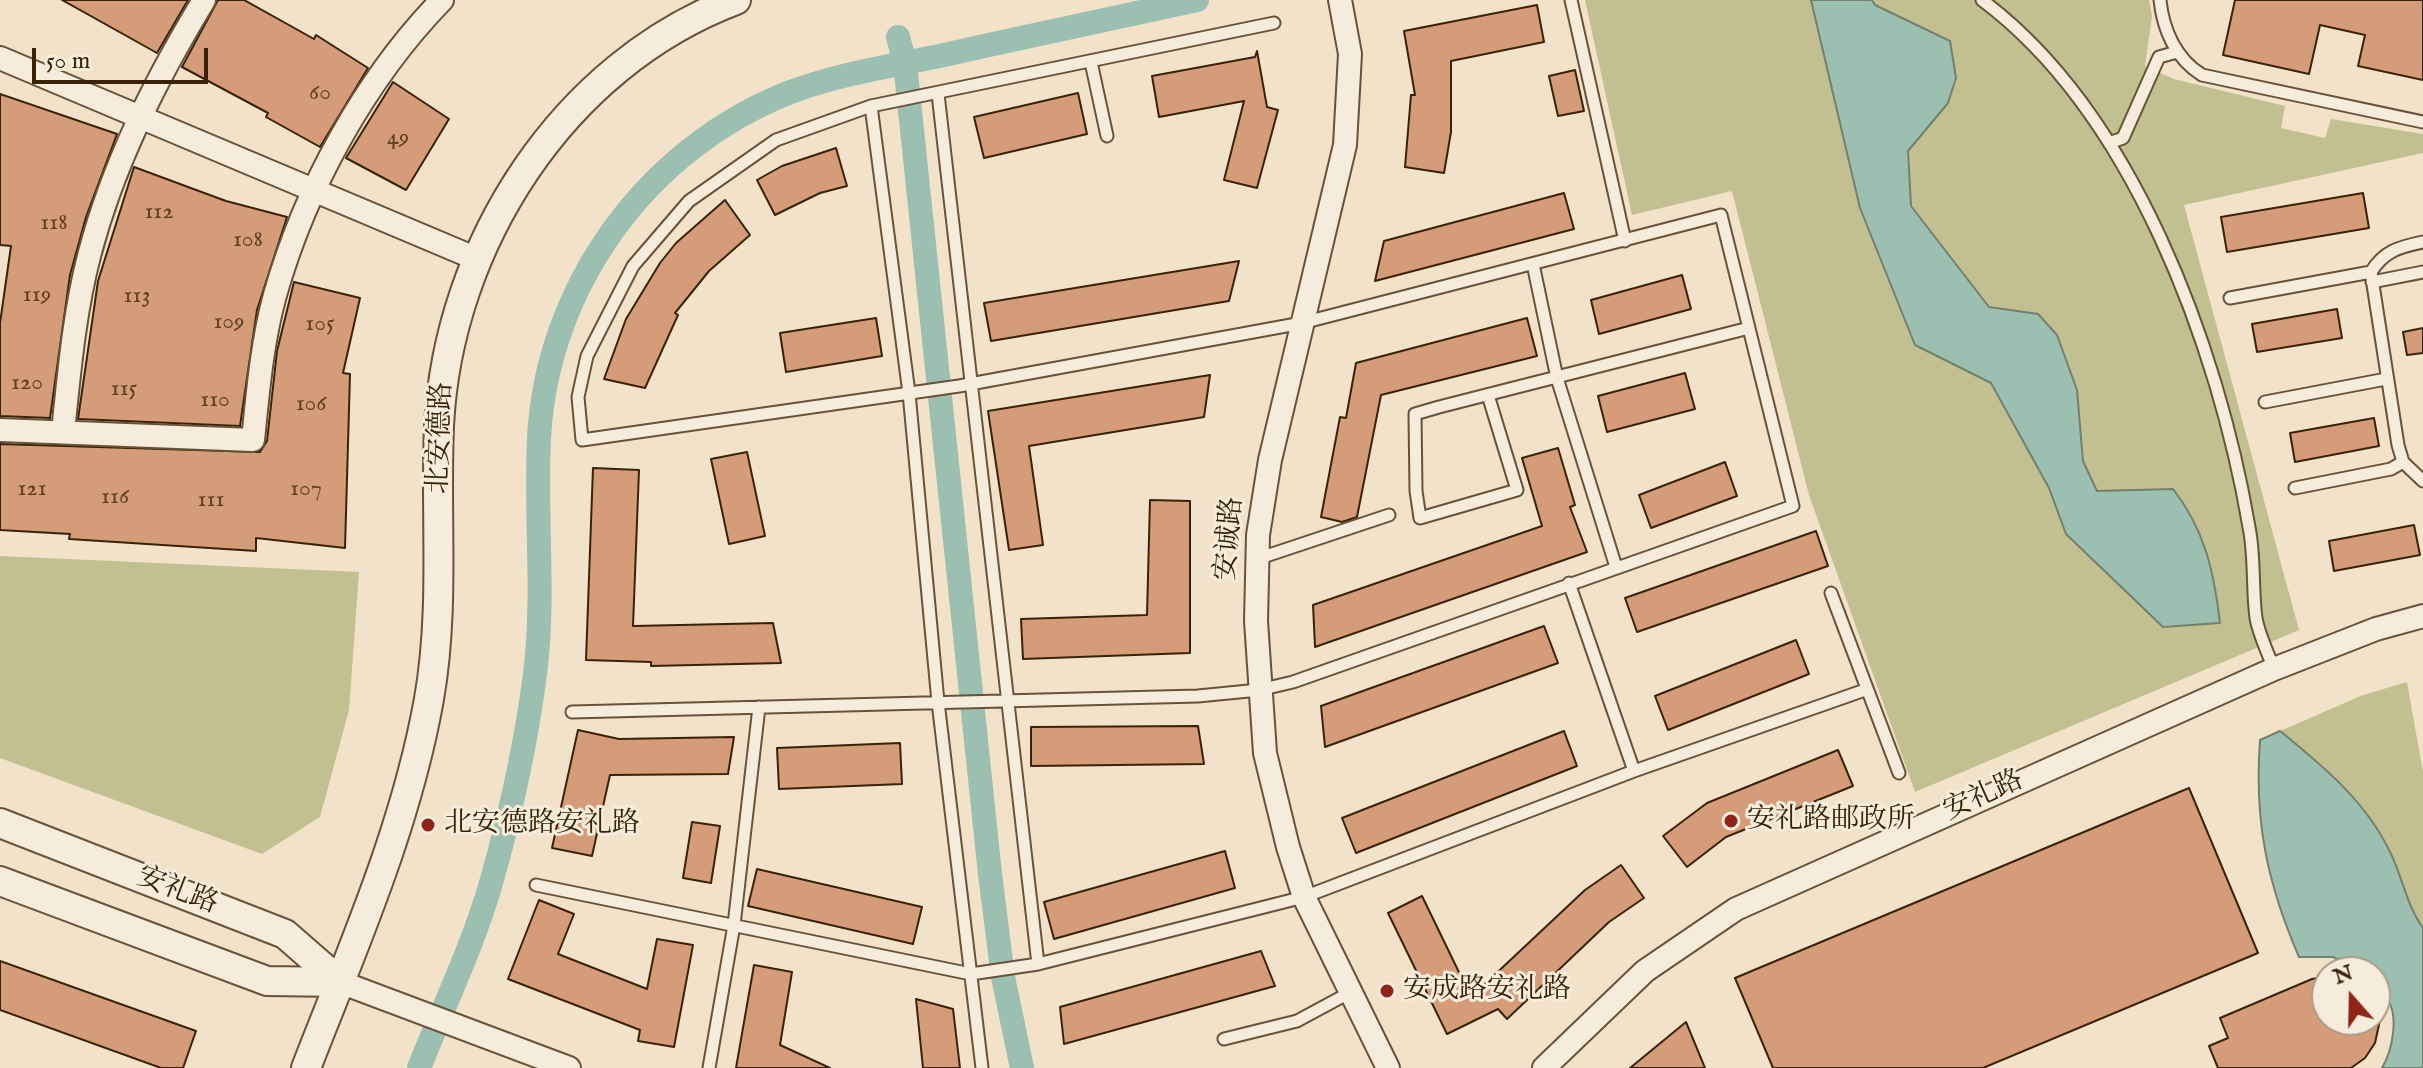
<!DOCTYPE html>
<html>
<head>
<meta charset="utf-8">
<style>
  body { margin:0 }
  #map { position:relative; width:2423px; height:1068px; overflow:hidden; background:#f1e2c9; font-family:"IM FELL English",serif }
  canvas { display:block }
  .north { position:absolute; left:2311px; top:956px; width:80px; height:80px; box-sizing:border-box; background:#f6ecdc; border:2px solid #ab9b87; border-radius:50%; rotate:340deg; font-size:22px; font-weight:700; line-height:32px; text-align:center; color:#3a2207 }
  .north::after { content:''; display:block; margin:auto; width:28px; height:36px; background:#8f2418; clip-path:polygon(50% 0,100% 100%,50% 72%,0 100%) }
  .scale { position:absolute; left:32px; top:48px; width:176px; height:36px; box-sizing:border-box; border:4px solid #3a2207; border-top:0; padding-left:10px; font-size:24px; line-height:28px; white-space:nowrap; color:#3a2207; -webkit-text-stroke:6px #f6ecdc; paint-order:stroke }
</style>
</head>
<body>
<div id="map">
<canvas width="2423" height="1068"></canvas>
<div class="north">N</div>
<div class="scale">50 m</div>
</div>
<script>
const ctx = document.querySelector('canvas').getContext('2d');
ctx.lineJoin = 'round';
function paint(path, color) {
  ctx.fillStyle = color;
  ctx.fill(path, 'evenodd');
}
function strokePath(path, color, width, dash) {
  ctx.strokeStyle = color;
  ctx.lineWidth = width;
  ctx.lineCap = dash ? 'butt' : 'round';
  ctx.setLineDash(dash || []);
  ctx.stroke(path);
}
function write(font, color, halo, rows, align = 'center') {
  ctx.font = font + ' "IM FELL English","Noto Serif SC",serif';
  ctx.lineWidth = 6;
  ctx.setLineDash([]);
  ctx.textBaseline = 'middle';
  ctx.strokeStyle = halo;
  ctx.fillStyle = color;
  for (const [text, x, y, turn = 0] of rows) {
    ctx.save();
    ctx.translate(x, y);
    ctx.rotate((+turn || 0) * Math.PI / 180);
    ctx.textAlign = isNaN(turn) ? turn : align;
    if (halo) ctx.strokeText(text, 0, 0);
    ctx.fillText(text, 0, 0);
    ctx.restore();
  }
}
const green = new Path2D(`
  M 1585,0 L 2149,0 L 2152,16 L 2145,66 L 2174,79 L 2285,106 L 2281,128 L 2325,138 L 2331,119 L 2423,134 L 2423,153 L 2184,205 L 2299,630 L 1915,792 L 1809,495 L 1732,191 L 1632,215 Z
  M 0,556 L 359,572 L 349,710 L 320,817 L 262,854 L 0,758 Z
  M 2407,682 L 2423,772 L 2423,928 C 2407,906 2403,879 2391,854 C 2367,802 2324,767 2280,731 L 2363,695 Z`);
const water = new Path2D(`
  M 1811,0 L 1872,0 L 1875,5 L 1950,41 L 1956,78 L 1948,103 L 1908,151 L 1911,206 L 1989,307 L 2038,314 L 2057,335 L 2077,390 L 2083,461 L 2097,491 L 2173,489 C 2205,530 2214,572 2220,623 L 2163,627 L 2066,534 L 2049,488 L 1991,383 L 1915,345 L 1860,208 Z
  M 2280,731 C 2324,767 2367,802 2391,854 C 2403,879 2407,906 2423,928 L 2423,1068 L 2382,1068 C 2392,1051 2399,1018 2388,1000 C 2382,989 2375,985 2375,972 L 2364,972 L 2333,957 L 2299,957 C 2267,883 2254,821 2260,740 Z`);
const canal = new Path2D(`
  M 898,37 L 905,63 L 990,874 L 1003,977 L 1022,1068
  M 419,1068 C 443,1007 473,946 491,883 C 510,816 526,744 535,674 C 545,595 535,517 539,438 C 547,286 647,149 788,93 C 837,74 892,66 944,55 C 1028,36 1112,18 1197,0`);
const building = new Path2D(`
  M 62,0 L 188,0 L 157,53 Z
  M 218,0 L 244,0 L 314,39 L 316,35 L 368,68 L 320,147 L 266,117 L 268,113 L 182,67 Z
  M 2235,0 L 2423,0 L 2423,80 L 2358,66 L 2365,35 L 2320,25 L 2309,74 L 2223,55 Z
  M 1537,5 L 1544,42 L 1451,61 L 1451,132 L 1444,173 L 1405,167 L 1411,95 L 1415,95 L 1404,31 Z
  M 1257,51 L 1267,107 L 1278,110 L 1257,188 L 1224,180 L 1244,101 L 1159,117 L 1152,76 L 1255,57 Z
  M 1575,70 L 1584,111 L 1558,116 L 1549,76 Z
  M 393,82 L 449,119 L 406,190 L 346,158 Z
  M 1078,93 L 1087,134 L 984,158 L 974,117 Z
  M 0,94 L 117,134 L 86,217 L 70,275 L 50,418 L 0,416 L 0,323 L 11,246 L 0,245 Z
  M 836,148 L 847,186 L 820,193 L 775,215 L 757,180 L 782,166 Z
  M 134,167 L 226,201 L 287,217 L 257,310 L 240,426 L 78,419 L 98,281 Z
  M 1564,193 L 1574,229 L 1375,281 L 1384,241 Z
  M 2363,193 L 2369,228 L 2227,252 L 2221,217 Z
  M 725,200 L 750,235 L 709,271 L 675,313 L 678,315 L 645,388 L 604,379 L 626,319 L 660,263 L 676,243 Z
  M 1239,261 L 1229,301 L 991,341 L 984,303 Z
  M 1682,275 L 1691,309 L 1599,334 L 1591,300 Z
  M 294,282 L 360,298 L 343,373 L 350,374 L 345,548 L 256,538 L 256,551 L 69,539 L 70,534 L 0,530 L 0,444 L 260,452 L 267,441 L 277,351 Z
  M 2337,309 L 2342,338 L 2257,352 L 2252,324 Z
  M 876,318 L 882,356 L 786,372 L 780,333 Z
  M 1527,318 L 1537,356 L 1381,395 L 1357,517 L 1342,522 L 1321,517 L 1340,417 L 1346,418 L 1356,363 Z
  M 2423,328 L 2423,353 L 2407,355 L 2403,332 Z
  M 1685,373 L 1695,409 L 1607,432 L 1598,396 Z
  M 1210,375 L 1204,417 L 1029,446 L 1043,545 L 1009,550 L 988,411 Z
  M 2374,418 L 2379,446 L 2295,462 L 2290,433 Z
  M 1558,448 L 1575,505 L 1570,507 L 1587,552 L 1315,647 L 1313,605 L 1542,526 L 1522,458 Z
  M 747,452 L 765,536 L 729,544 L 711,459 Z
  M 1725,462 L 1737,496 L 1651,528 L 1639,495 Z
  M 593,468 L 639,470 L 633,626 L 773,623 L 781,663 L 651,666 L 651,662 L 586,660 Z
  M 1150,500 L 1190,501 L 1190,653 L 1023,659 L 1021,619 L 1147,615 Z
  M 2414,525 L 2420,555 L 2334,571 L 2329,541 Z
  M 1816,531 L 1828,566 L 1637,632 L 1625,598 Z
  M 1544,626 L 1558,663 L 1325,747 L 1321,706 Z
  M 1796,640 L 1809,674 L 1668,730 L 1655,696 Z
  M 1198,726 L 1204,764 L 1031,766 L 1031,727 Z
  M 578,730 L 619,739 L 734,737 L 728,774 L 610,775 L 592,856 L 552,848 Z
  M 1564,731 L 1577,766 L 1356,853 L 1342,818 Z
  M 900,743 L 902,784 L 779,789 L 777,748 Z
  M 1838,750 L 1853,786 L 1726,837 L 1687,867 L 1663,836 L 1707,803 Z
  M 2189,788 L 2258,953 L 1983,1068 L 1773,1068 L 1735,978 Z
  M 692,822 L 720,826 L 711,883 L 683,878 Z
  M 1225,851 L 1235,888 L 1054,939 L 1044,902 Z
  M 1621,865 L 1644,898 L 1609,922 L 1507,1019 L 1498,1009 L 1447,1034 L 1388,913 L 1422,896 L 1471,997 L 1585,890 Z
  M 757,869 L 922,907 L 913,944 L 748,906 Z
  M 539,900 L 574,914 L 558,954 L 647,989 L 657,939 L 693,945 L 674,1047 L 638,1041 L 640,1030 L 508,979 Z
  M 1261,951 L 1275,986 L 1064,1044 L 1060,1007 Z
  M 0,961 L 196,1031 L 183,1068 L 161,1068 L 0,1010 Z
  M 754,965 L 792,972 L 780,1045 L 830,1068 L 736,1068 Z
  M 2327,976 L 2327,1020 L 2380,1020 L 2375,1043 L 2365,1058 L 2351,1068 L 2218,1068 L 2209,1046 L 2228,1038 L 2220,1018 L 2312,979 Z
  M 916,999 L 953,1009 L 960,1068 L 923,1068 Z
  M 1686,1022 L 1705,1068 L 1630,1068 Z`);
const service = new Path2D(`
  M 1571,0 L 1625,241
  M 1982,0 C 2133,113 2218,346 2249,527 C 2255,556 2252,588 2256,618 C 2259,635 2268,653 2274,669
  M 2160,0 C 2163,30 2176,59 2202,75 L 2423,122
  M 1091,62 L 1107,136
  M 938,94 L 1038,964
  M 871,106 L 909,393 L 938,702 L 982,1068
  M 2109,143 L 2123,138 L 2159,57 L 2177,52
  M 1533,264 L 1557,378 L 1616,567
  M 2371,272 L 2398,445 L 2403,462 L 2423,481
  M 2372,282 L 2423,272
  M 2230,298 L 2371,272 C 2384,251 2399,247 2423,242
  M 1488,395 L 1517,490 L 1420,518 L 1416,491 L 1415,414 L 1439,407 L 1749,328
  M 2265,402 L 2386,379
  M 2295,488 L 2391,469 L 2403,462
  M 1257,559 L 1389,515
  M 1569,583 L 1634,771
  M 1831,593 L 1899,773
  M 572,712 L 1198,696 L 1259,690 L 1293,682 L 1793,506 L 1721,215 L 1302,323 L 959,386 L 582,440 L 578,397 L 587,356 L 633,266 L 689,201 L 776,140 L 871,106 L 1274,23
  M 536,885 L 971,974 L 1038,964 L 1304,897 L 1634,771 L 1865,690
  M 1224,1039 L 1297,1021 L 1349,993
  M 709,1068 L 734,925 L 759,707`);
const minor = new Path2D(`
  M 1340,0 L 1350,54 L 1345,145 L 1270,460 L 1258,535 L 1256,621 L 1265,753 L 1288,847 L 1304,897 L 1388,1068
  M 0,58 L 477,259
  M 0,430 L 253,440 C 258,391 262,342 275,295 C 305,189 365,79 442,0
  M 63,432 C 69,374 74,314 89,256 C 113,164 155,81 204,0
  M 340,982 L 569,1068
  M 1544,1068 L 1645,971 L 1736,909 L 2274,669 L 2376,629 L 2423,616`);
const tertiary = new Path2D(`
  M 0,823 L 285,934 L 340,982
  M 0,881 L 267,981 L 340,982
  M 306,1068 C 353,947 406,828 429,699 C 445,608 435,518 439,426 C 448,245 563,65 736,0`);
const markers = [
  [1731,821,8,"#8f2418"],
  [428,825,8,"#8f2418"],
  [1387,991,8,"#8f2418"]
];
const numberNames = [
  ["60",320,94],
  ["49",398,139],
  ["112",159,213],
  ["118",54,224],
  ["108",248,241],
  ["119",37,296],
  ["113",137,297],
  ["109",229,323],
  ["105",320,325],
  ["120",27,384],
  ["115",124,390],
  ["110",215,401],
  ["106",311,405],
  ["121",32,490],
  ["107",306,490],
  ["116",115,498],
  ["111",211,501]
];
const streetNames = [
  ["北安德路",442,438,-88],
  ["安诚路",1231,539,-85],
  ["安礼路",1984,797,-24],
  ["安礼路",177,892,21]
];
const poiNames = [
  ["安礼路邮政所",1747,821],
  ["北安德路安礼路",444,825],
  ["安成路安礼路",1403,991]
];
paint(green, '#c2c091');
paint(water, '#9bbfb1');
strokePath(water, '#74806d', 2);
strokePath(canal, '#9bbfb1', 24);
paint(building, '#d59c79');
strokePath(building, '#3a2207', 2);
strokePath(service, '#685238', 15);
strokePath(minor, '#685238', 26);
strokePath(tertiary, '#685238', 32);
strokePath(service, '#f6ecdc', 11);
strokePath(minor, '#f6ecdc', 22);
strokePath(tertiary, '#f6ecdc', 28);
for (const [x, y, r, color] of markers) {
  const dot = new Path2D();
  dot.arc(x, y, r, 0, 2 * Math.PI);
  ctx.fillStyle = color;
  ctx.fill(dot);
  strokePath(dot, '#f6ecdc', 3);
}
write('24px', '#614024', null, numberNames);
write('28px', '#3a2207', '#f6ecdc', streetNames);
write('28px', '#3a2207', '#f6ecdc', poiNames, 'left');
</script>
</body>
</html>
